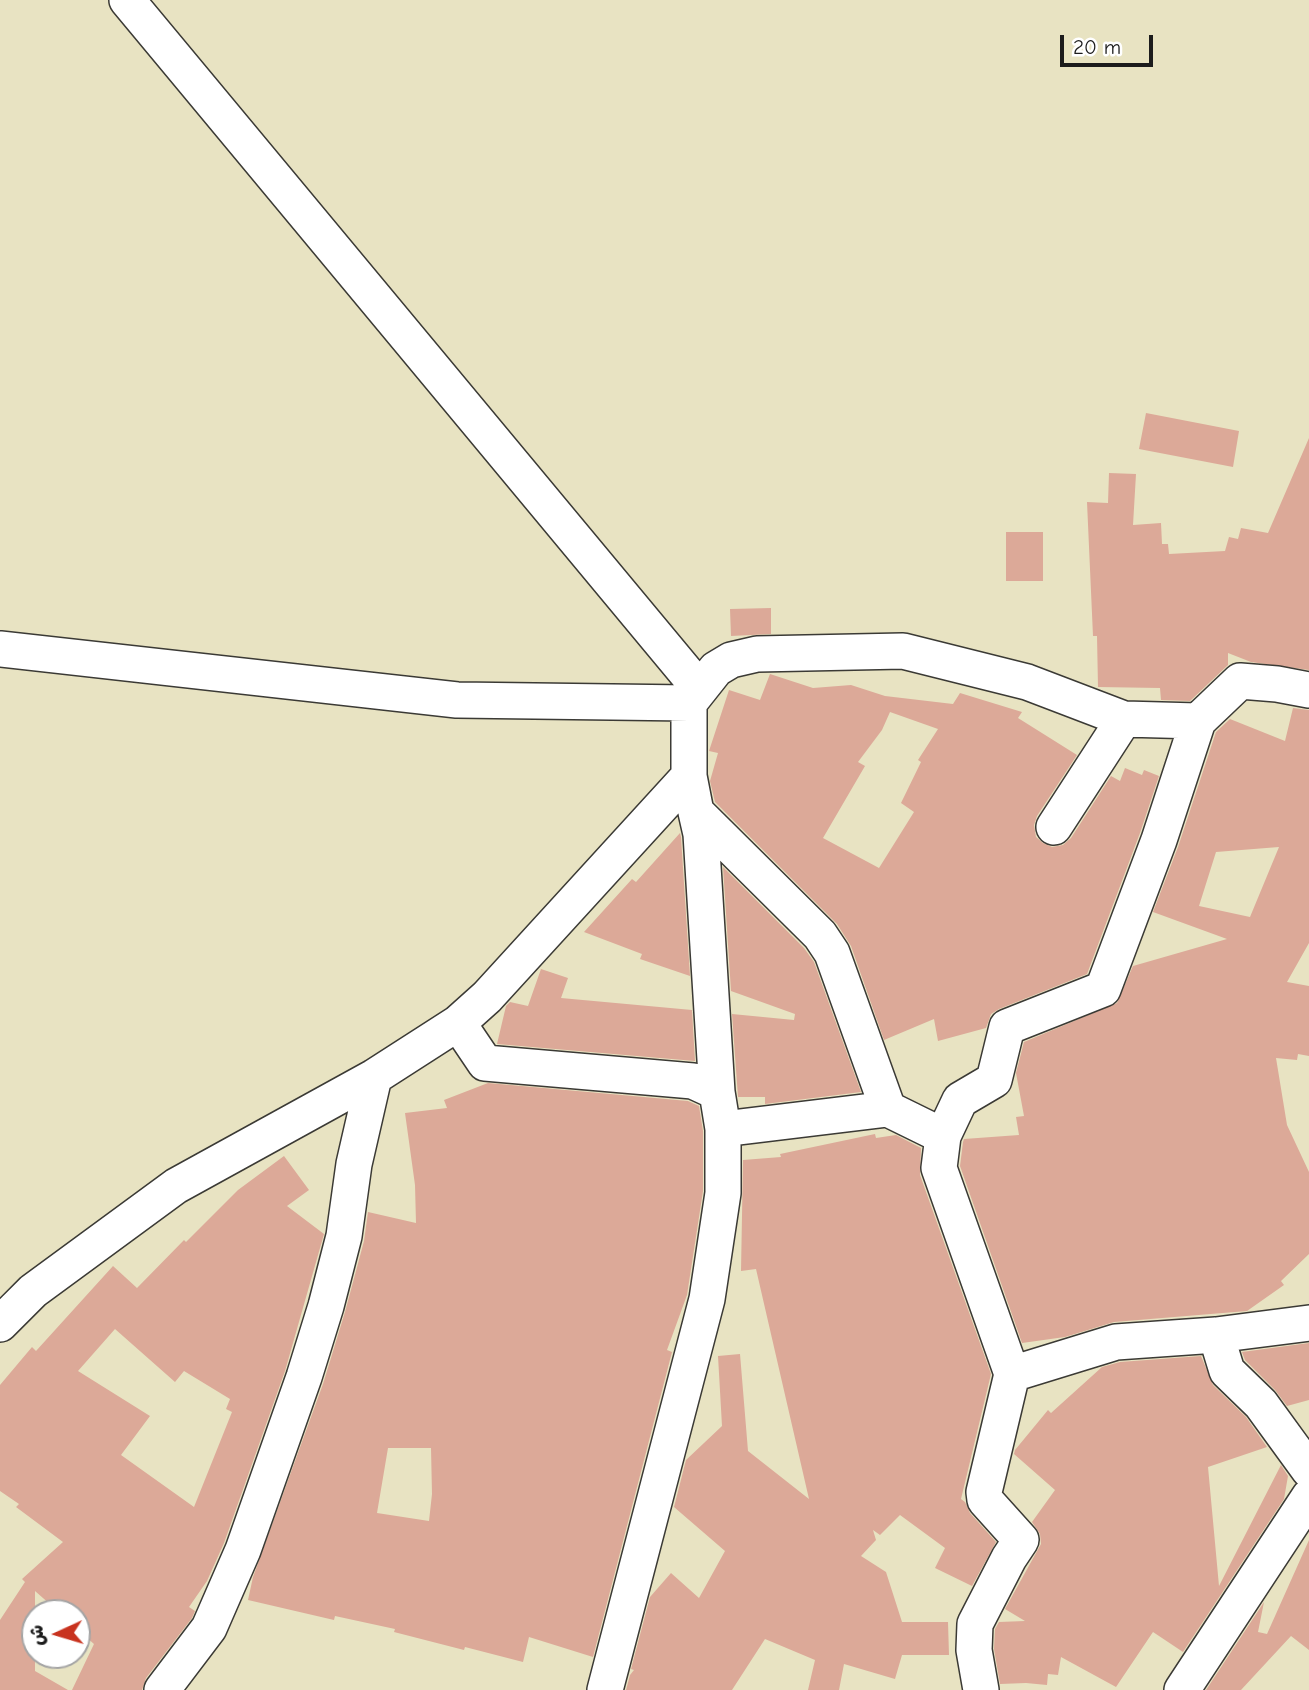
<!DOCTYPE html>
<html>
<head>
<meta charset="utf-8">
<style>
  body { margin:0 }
  #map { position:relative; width:1309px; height:1690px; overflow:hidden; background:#e8e3c2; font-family:"Comic Neue","Playpen Sans Arabic",sans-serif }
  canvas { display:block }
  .north { position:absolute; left:21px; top:1599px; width:70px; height:70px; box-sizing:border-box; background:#fff; border:2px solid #a4a4a4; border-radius:50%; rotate:266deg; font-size:19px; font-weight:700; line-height:28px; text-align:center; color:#1c1c1c }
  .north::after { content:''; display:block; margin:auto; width:24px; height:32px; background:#c8321e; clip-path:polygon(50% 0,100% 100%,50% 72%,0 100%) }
  .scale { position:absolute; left:1060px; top:35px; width:93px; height:32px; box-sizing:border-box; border:4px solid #1c1c1c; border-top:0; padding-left:9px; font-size:21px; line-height:24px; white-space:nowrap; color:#1c1c1c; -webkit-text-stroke:5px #fff; paint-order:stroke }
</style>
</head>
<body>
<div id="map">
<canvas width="1309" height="1690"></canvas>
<div class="north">ش</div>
<div class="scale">20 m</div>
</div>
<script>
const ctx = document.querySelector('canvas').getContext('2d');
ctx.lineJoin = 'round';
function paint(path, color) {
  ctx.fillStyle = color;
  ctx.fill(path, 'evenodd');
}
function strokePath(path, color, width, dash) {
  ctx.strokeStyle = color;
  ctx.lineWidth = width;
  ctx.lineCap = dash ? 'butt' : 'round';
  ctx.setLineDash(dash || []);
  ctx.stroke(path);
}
const building = new Path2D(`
  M 1146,413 L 1239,431 L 1233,467 L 1139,449 Z
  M 1309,438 L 1309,670 L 1251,662 L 1228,653 L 1228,665 L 1190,701 L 1161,700 L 1160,688 L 1098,687 L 1097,636 L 1093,636 L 1087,502 L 1108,503 L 1109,473 L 1136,474 L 1133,525 L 1161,523 L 1162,544 L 1168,544 L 1169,554 L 1225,551 L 1229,537 L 1238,539 L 1241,528 L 1268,533 Z
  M 1006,532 L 1043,532 L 1043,581 L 1006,581 Z
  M 771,608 L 771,634 L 731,636 L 730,609 Z
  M 770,674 L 813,688 L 851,685 L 885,696 L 953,704 L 960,693 L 1022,712 L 1018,718 L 1077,755 L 1037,816 L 1034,825 L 1036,837 L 1043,843 L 1052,847 L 1063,845 L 1071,838 L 1111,776 L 1120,781 L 1125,768 L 1142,775 L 1144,770 L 1159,776 L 1140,833 L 1087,974 L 999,1009 L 991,1014 L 986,1028 L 938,1041 L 934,1019 L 884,1040 L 851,946 L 837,924 L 715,802 L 710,781 L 718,753 L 709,751 L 729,690 L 760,700 ZM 890,712 L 938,729 L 918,760 L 921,762 L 901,803 L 914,812 L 879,868 L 823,838 L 865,766 L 858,762 L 882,730 Z
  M 1293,708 L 1309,710 L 1309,943 L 1287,982 L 1309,986 L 1309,1056 L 1298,1054 L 1297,1060 L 1276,1058 L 1287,1125 L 1309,1172 L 1309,1254 L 1281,1281 L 1284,1285 L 1247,1311 L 1114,1322 L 1065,1337 L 1022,1343 L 960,1166 L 963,1142 L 964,1139 L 1019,1135 L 1016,1117 L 1024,1116 L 1016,1073 L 1024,1042 L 1117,1003 L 1133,966 L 1227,939 L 1153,912 L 1178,847 L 1216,732 L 1230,719 L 1285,741 ZM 1279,847 L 1250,917 L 1199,906 L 1216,852 Z
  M 680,833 L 681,837 L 690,976 L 640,959 L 642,954 L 584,932 L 632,879 L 636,882 Z
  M 723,867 L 804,948 L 814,962 L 861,1092 L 765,1104 L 765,1097 L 738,1097 L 732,1014 L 794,1020 L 795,1014 L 731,991 Z
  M 541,969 L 568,978 L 561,998 L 692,1010 L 695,1061 L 497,1044 L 506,1006 L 510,1002 L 528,1006 Z
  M 488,1083 L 688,1101 L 699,1106 L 703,1131 L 703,1191 L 687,1295 L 667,1350 L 672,1352 L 593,1657 L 529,1637 L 523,1662 L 465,1647 L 464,1650 L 394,1632 L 395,1629 L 335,1616 L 334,1620 L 248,1600 L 253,1577 L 323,1384 L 345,1312 L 364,1241 L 368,1212 L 416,1223 L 415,1185 L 405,1113 L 447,1108 L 444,1100 ZM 388,1448 L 431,1448 L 432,1494 L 429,1521 L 377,1513 Z
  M 875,1134 L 876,1138 L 896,1135 L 921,1148 L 920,1175 L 991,1374 L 961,1499 L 965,1502 L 970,1513 L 996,1542 L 972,1586 L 935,1568 L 945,1548 L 900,1515 L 880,1535 L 873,1530 L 876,1540 L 861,1556 L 886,1572 L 902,1622 L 948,1622 L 949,1655 L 902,1655 L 895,1679 L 844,1664 L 839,1690 L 808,1690 L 815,1660 L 765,1639 L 732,1690 L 626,1690 L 630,1675 L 634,1670 L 631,1669 L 650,1597 L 671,1573 L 699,1598 L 725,1551 L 674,1507 L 686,1460 L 722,1426 L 718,1356 L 740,1354 L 748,1451 L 809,1499 L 756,1269 L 741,1271 L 743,1160 L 781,1157 L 780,1154 Z
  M 284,1156 L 309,1190 L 287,1206 L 324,1234 L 285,1371 L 224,1543 L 207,1581 L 189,1607 L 195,1611 L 192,1618 L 146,1678 L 142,1690 L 72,1690 L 94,1644 L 77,1629 L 77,1613 L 60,1613 L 35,1591 L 35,1671 L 68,1690 L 0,1690 L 0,1620 L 25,1582 L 22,1579 L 63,1542 L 16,1507 L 19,1504 L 0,1491 L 0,1385 L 32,1347 L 36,1351 L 113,1266 L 137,1288 L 184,1240 L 186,1242 L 238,1190 ZM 115,1329 L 175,1382 L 184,1371 L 230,1399 L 226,1409 L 232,1412 L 194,1507 L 121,1455 L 150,1416 L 78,1371 Z
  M 1309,1343 L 1309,1400 L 1287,1406 L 1275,1390 L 1245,1360 L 1242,1352 Z
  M 1201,1356 L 1213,1385 L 1246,1417 L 1267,1447 L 1208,1467 L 1219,1586 L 1281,1465 L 1288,1476 L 1284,1499 L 1183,1652 L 1153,1632 L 1116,1687 L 1061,1657 L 1058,1675 L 1048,1674 L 1047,1685 L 1026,1683 L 1000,1684 L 994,1649 L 995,1629 L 999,1622 L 1025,1621 L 1005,1609 L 1041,1544 L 1040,1534 L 1032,1522 L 1055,1490 L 1014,1454 L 1015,1450 L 1048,1410 L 1051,1413 L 1102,1367 L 1120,1362 Z
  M 1309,1540 L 1309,1650 L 1291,1636 L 1241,1690 L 1206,1690 L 1264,1602 L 1258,1632 L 1267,1634 Z`);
const minor = new Path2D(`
  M 127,0 L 699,688
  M 0,649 L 457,700 L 689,703
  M 689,776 L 696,812 L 820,935 L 832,953 L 888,1109 L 943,1136 L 939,1168 L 1012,1374 L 1116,1342 L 1216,1335 L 1309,1323
  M 1054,827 L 1124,719
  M 458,1023 L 485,1063 L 693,1081 L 717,1092
  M 723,1129 L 888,1109
  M 943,1136 L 960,1100 L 994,1080 L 1007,1027 L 1103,989 L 1159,840 L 1198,721
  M 0,1324 L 33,1291 L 176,1186 L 374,1077 L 458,1023 L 487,997 L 689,776 L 689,703 L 716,669 L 731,660 L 757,654 L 903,651 L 1027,682 L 1124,719 L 1198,721 L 1240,681 L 1277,684 L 1309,690
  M 1216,1335 L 1227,1371 L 1261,1404 L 1309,1470
  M 162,1690 L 209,1628 L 243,1550 L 304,1377 L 326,1306 L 344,1236 L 354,1164 L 374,1077
  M 605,1690 L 707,1299 L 723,1193 L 723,1129 L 717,1092 L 701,834 L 696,812
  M 981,1690 L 974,1650 L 975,1624 L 1009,1558 L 1021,1540 L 985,1500 L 984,1492 L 1012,1374
  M 1182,1690 L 1309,1497`);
paint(building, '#dca998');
strokePath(minor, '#3b3a35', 38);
strokePath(minor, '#fff', 35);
</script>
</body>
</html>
